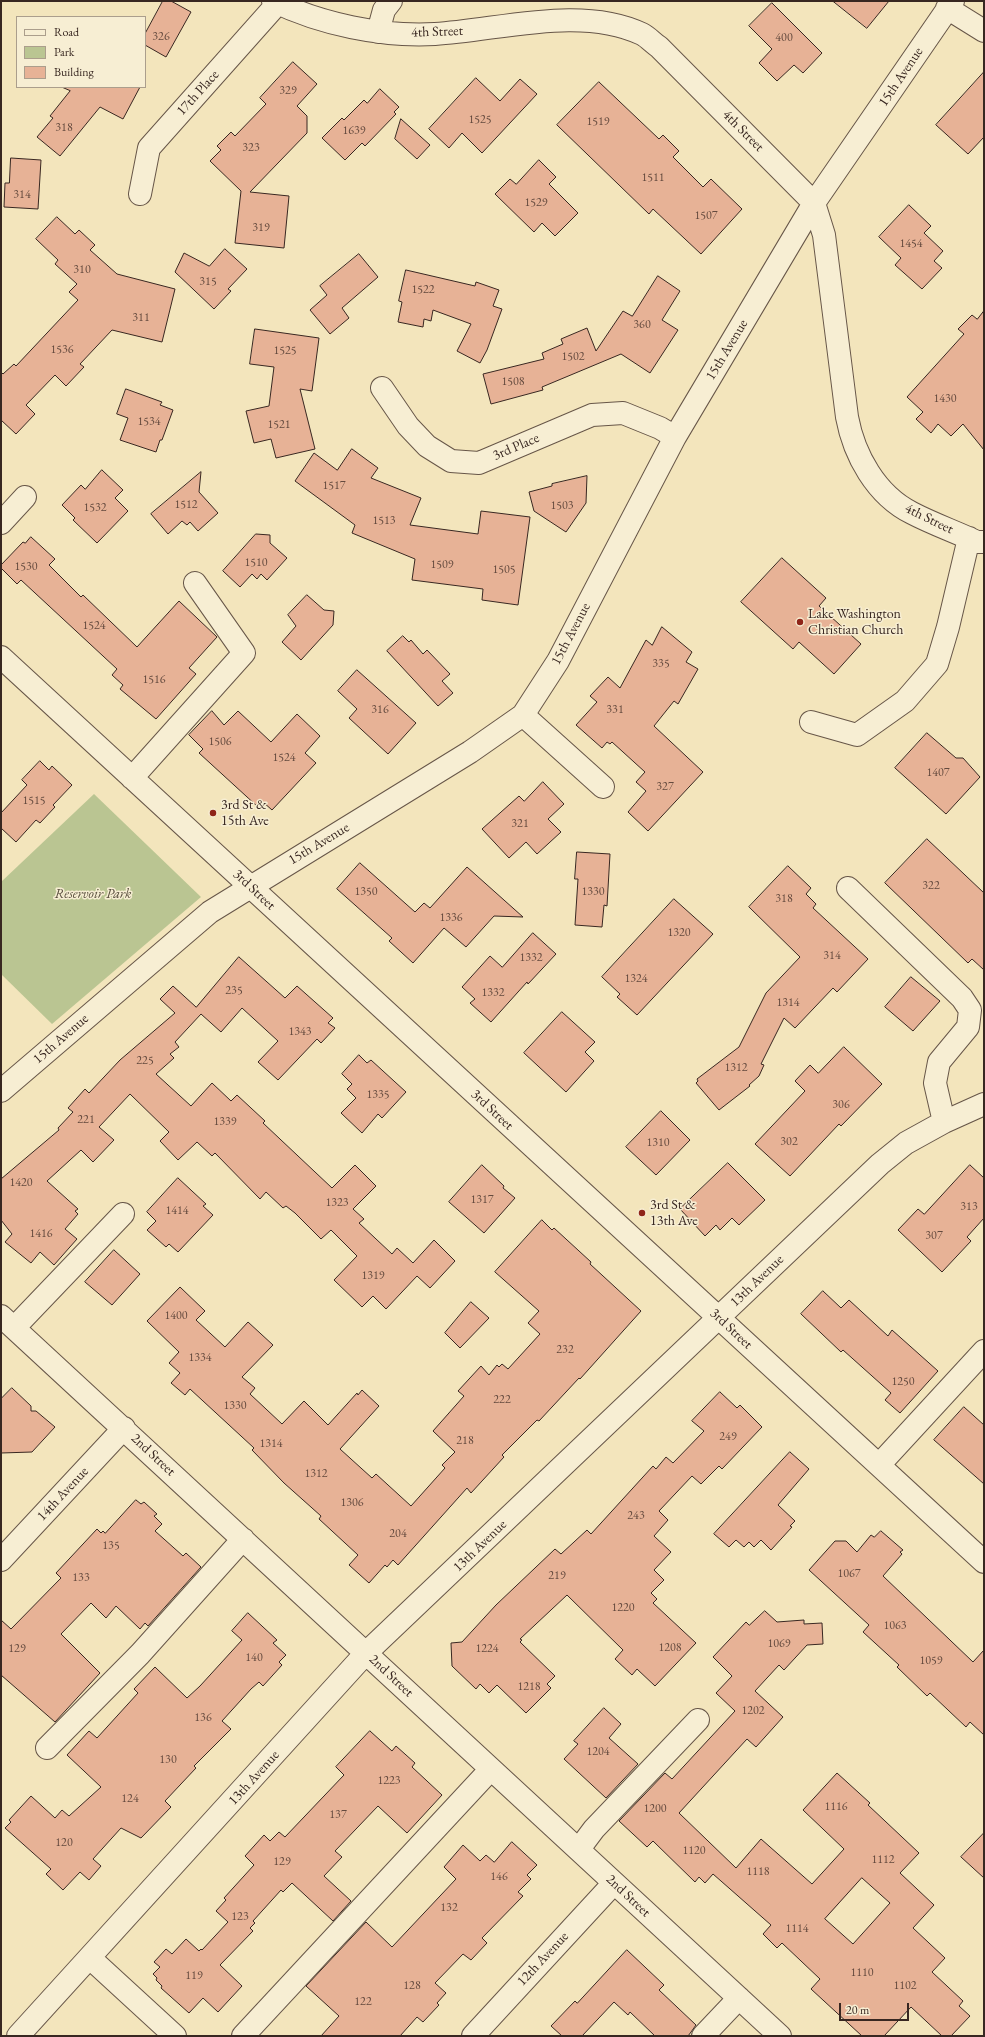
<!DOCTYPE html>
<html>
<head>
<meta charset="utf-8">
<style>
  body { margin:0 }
  #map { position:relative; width:985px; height:2037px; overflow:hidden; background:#f3e5bc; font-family:"EB Garamond",serif }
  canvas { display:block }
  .frame { position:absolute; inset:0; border:2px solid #382721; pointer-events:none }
  .legend { position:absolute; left:16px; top:16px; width:130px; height:72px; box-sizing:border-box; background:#f7eed3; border:1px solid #ab9e8c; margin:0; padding:5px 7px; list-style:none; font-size:12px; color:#382721 }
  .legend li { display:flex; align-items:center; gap:8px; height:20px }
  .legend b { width:20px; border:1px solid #ab9e8c }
  .scale { position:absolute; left:839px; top:2003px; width:70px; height:18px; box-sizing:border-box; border:2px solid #382721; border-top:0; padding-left:5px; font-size:12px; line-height:14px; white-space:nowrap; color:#382721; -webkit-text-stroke:3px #f7eed3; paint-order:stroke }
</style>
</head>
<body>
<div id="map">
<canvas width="985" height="2037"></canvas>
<div class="frame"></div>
<ul class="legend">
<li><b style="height:5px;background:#f7eed3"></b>Road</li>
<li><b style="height:11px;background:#bac592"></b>Park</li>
<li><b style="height:11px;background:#e7b296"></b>Building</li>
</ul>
<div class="scale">20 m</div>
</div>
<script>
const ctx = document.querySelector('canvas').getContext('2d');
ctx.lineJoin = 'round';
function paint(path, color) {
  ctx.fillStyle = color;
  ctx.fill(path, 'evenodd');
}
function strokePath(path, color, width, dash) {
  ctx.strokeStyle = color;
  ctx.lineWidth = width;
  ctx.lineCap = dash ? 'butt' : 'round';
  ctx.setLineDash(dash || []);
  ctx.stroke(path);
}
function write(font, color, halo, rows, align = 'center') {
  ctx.font = font + ' "EB Garamond",serif';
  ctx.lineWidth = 3;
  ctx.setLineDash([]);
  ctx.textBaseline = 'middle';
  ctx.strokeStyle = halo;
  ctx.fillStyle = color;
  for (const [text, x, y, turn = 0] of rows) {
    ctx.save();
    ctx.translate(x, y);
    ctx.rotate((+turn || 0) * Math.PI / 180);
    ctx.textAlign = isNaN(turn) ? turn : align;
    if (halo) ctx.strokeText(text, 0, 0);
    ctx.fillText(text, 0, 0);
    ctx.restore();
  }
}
const green = new Path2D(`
  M 94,794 L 201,897 L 52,1024 L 1,974 L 1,882 Z`);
const building = new Path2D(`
  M 163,1 L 171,1 L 191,12 L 166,57 L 145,45 L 145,34 Z
  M 833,1 L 889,1 L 867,28 Z
  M 772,3 L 822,53 L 803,73 L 794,65 L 777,81 L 759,63 L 772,49 L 749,26 Z
  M 293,62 L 317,84 L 297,106 L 307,116 L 307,133 L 250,192 L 289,196 L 284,248 L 235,243 L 241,191 L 210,161 L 221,150 L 217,146 L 231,132 L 235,136 L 266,104 L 260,98 Z
  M 984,72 L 984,137 L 968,154 L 936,125 Z
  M 476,78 L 500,101 L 520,79 L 537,94 L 482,153 L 462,133 L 449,148 L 429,129 Z
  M 599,82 L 659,139 L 663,135 L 679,151 L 673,157 L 703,187 L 711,179 L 742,209 L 701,254 L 653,209 L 649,214 L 557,125 Z
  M 62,87 L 140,87 L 123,119 L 100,107 L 60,156 L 37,137 L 53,118 L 50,116 L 70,91 Z
  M 380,89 L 399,107 L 394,112 L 396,114 L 365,146 L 362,143 L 345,160 L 322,138 L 342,118 L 344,120 L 364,100 L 367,103 Z
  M 401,119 L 430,145 L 417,159 L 395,139 Z
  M 11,158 L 41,160 L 38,209 L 4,207 L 5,183 L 9,183 Z
  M 539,160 L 556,177 L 549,184 L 578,213 L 555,236 L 542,223 L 534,232 L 495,194 L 510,179 L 516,184 Z
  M 909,205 L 931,226 L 924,233 L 943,251 L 934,261 L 942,268 L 922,289 L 895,265 L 901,258 L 879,237 Z
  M 57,217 L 75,234 L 79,230 L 95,245 L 90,250 L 117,274 L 175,289 L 162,342 L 112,330 L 80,364 L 84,367 L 66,386 L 55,375 L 26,405 L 35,414 L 16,434 L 1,420 L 1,372 L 3,374 L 14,364 L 16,366 L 78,300 L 69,292 L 77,284 L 55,264 L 58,260 L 36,239 Z
  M 225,249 L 247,269 L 228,289 L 231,291 L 214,309 L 175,272 L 184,253 L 209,266 Z
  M 359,254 L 378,277 L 342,308 L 349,318 L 330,334 L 310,310 L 327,295 L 320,286 Z
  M 406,270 L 475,286 L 476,282 L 499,290 L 493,306 L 502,309 L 487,350 L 480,363 L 457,351 L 471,324 L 433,310 L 431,321 L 424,319 L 423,327 L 398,322 L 402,302 L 399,301 Z
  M 658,276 L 680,291 L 662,320 L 678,330 L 650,373 L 621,354 L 542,387 L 543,390 L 491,404 L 483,374 L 544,359 L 542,353 L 563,344 L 561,339 L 587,328 L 596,351 L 623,311 L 632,316 Z
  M 984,311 L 984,450 L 963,424 L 951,436 L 938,424 L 931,433 L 916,419 L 923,412 L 907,397 L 964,334 L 958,329 L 972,315 L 977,319 Z
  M 255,329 L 319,338 L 312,391 L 300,389 L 315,449 L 276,458 L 271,439 L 254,443 L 246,411 L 269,406 L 274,367 L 250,364 Z
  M 126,389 L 162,402 L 160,405 L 173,410 L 162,440 L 160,440 L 156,452 L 120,440 L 128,418 L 117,414 Z
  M 352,449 L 378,468 L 371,478 L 421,498 L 410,525 L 478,534 L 481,511 L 530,517 L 518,605 L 482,600 L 483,589 L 412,580 L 415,559 L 352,533 L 355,525 L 295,481 L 314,453 L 337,470 Z
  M 102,470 L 123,490 L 115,498 L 128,511 L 97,543 L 73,520 L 75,518 L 62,505 L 81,485 L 85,489 Z
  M 201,472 L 199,492 L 218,513 L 198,531 L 190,522 L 187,525 L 182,521 L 168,534 L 151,514 Z
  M 587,476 L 586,503 L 566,532 L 534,511 L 529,492 L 552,486 L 552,484 Z
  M 256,534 L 270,535 L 270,543 L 287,558 L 267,580 L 261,574 L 257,579 L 252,574 L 240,587 L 223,571 Z
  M 31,537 L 55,559 L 49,565 L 81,597 L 83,595 L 137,647 L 179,601 L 217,637 L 189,668 L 196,674 L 156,719 L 120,689 L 123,685 L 112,675 L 117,669 L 21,580 L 17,584 L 1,568 L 1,565 L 23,542 L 25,543 Z
  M 782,558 L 826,598 L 819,606 L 861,644 L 834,674 L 799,642 L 793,649 L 741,602 Z
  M 307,595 L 324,610 L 334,611 L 333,625 L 301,660 L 282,642 L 296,626 L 288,615 Z
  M 662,627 L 692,652 L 686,662 L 698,669 L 678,704 L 674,701 L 654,726 L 703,772 L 648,831 L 628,812 L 646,791 L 636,782 L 645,772 L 612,742 L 610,744 L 607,742 L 602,748 L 576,725 L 597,702 L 590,696 L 608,677 L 620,688 L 646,640 L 652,645 Z
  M 403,636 L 409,642 L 411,640 L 423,654 L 427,650 L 450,674 L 442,681 L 453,693 L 438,706 L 387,651 Z
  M 357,670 L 416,723 L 388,754 L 349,718 L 357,709 L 338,691 Z
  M 212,711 L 224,725 L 238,711 L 271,742 L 297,714 L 320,736 L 305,753 L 316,763 L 272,810 L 263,802 L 258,807 L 199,753 L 203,749 L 189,735 Z
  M 927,733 L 956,758 L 963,758 L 980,777 L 946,814 L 895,768 Z
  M 40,761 L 49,770 L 52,766 L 72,785 L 53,805 L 55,807 L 40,823 L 36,820 L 16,842 L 1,828 L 1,813 L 27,785 L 22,780 Z
  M 543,782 L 564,804 L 548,819 L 561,832 L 537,854 L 526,842 L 509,858 L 482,829 L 519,796 L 524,801 Z
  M 927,839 L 984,893 L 984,970 L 972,959 L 968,963 L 885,883 Z
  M 577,852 L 610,854 L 607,906 L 604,905 L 602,927 L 575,925 L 578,879 L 575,879 Z
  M 360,863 L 415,912 L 424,903 L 430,908 L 467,867 L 523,917 L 494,916 L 466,947 L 444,928 L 413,963 L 389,941 L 392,938 L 337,889 Z
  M 788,866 L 811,888 L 806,894 L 816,904 L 813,908 L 868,959 L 837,992 L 833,988 L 795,1028 L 784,1018 L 761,1064 L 764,1065 L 759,1076 L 749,1085 L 750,1086 L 719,1110 L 696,1083 L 698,1081 L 697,1079 L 739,1047 L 766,993 L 800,957 L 749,907 Z
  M 674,899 L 713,934 L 637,1015 L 617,997 L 620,994 L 602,977 Z
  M 533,933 L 556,954 L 528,984 L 527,982 L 491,1022 L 470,1003 L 475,999 L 462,987 L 490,956 L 502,967 Z
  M 239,957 L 285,998 L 297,986 L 333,1018 L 328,1023 L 335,1028 L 321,1043 L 317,1039 L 278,1080 L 258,1062 L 278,1041 L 242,1008 L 221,1032 L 201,1014 L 175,1042 L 179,1047 L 170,1054 L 174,1058 L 156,1074 L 191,1106 L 212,1083 L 231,1101 L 237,1095 L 265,1121 L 263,1123 L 332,1188 L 355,1165 L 376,1186 L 353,1209 L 364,1219 L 359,1223 L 392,1254 L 397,1248 L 413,1263 L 434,1240 L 455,1261 L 430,1288 L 417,1276 L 386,1309 L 373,1296 L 362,1307 L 334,1280 L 357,1256 L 331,1230 L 321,1239 L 295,1213 L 286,1206 L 283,1208 L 266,1192 L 260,1199 L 215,1153 L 212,1156 L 197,1142 L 178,1160 L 160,1141 L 169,1132 L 130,1094 L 99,1127 L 114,1140 L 93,1162 L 81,1150 L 47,1181 L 78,1209 L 75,1211 L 78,1214 L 65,1229 L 77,1239 L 54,1265 L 40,1252 L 31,1263 L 5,1242 L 12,1234 L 1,1220 L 1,1179 L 59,1130 L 58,1128 L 73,1112 L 68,1108 L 85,1089 L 89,1093 L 120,1060 L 175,1013 L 160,999 L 173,986 L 196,1007 Z
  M 911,977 L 940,1001 L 913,1031 L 885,1007 Z
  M 562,1012 L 595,1042 L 585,1052 L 594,1061 L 566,1092 L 524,1053 Z
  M 844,1047 L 882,1084 L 841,1126 L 839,1124 L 790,1176 L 755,1144 L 805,1091 L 795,1081 L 810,1065 L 818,1073 Z
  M 359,1055 L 367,1063 L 371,1060 L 406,1092 L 382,1118 L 378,1114 L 362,1133 L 341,1113 L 356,1098 L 347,1089 L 352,1084 L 342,1074 Z
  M 661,1111 L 690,1140 L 656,1175 L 626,1147 Z
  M 728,1163 L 765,1200 L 739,1225 L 732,1218 L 720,1230 L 716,1225 L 705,1236 L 680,1209 Z
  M 482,1165 L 504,1186 L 503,1188 L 515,1198 L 484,1233 L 449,1202 Z
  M 970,1165 L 984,1178 L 984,1218 L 967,1237 L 971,1241 L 942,1272 L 898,1230 L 918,1209 L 924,1214 Z
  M 178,1178 L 206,1204 L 203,1206 L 213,1215 L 178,1252 L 169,1244 L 166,1247 L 147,1230 L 156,1221 L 147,1212 Z
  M 542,1220 L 552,1230 L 554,1228 L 591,1262 L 590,1264 L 641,1311 L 580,1379 L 579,1378 L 539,1421 L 537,1420 L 502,1455 L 504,1457 L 471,1493 L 467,1488 L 398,1565 L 393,1560 L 387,1567 L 385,1565 L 369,1583 L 349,1565 L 358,1555 L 319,1519 L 321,1516 L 284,1483 L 252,1450 L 254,1448 L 190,1389 L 185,1395 L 171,1383 L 180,1373 L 169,1363 L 179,1352 L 147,1321 L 180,1287 L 205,1311 L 196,1320 L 225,1347 L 248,1322 L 273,1345 L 242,1377 L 255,1388 L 250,1394 L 282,1424 L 304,1401 L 328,1425 L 357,1393 L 358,1395 L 362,1390 L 379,1406 L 340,1449 L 372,1478 L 376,1474 L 411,1506 L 445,1468 L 442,1465 L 455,1452 L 433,1431 L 464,1396 L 458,1391 L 481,1366 L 489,1375 L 497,1365 L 499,1367 L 502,1364 L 508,1369 L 540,1334 L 528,1323 L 539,1311 L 495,1272 Z
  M 114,1250 L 140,1274 L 112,1305 L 85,1282 Z
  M 823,1291 L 841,1308 L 849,1300 L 888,1336 L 892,1330 L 938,1371 L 900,1413 L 885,1400 L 891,1393 L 843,1350 L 841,1352 L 801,1314 Z
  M 471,1302 L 489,1318 L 460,1348 L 445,1333 Z
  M 12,1388 L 31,1406 L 31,1411 L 36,1411 L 55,1427 L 32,1452 L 1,1453 L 1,1399 Z
  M 720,1392 L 737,1408 L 740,1405 L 762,1427 L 722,1469 L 719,1466 L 701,1484 L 692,1476 L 659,1511 L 668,1520 L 654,1536 L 671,1552 L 654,1570 L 664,1580 L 651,1593 L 657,1599 L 653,1603 L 696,1643 L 655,1686 L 637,1669 L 632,1675 L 615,1659 L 623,1650 L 567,1595 L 520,1639 L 522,1640 L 520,1642 L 555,1676 L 547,1684 L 551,1688 L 526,1713 L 497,1685 L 489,1693 L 480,1684 L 476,1689 L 452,1666 L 451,1643 L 462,1642 L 496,1605 L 555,1549 L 561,1554 L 587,1530 L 591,1534 L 653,1466 L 656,1469 L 666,1457 L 673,1463 L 704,1431 L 692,1421 Z
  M 964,1407 L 984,1425 L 984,1484 L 934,1440 Z
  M 790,1452 L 809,1469 L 778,1505 L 795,1521 L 790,1526 L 792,1527 L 771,1550 L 761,1540 L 754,1547 L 749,1542 L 744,1547 L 736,1540 L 729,1547 L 714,1534 Z
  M 136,1500 L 141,1504 L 144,1502 L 157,1514 L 154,1516 L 162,1524 L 155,1531 L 183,1556 L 186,1553 L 201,1567 L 148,1626 L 145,1623 L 140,1629 L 116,1606 L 106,1618 L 91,1603 L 61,1634 L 100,1673 L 55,1722 L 1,1675 L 1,1620 L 11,1629 L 61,1578 L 56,1573 L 97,1529 L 101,1533 L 103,1531 L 105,1533 Z
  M 881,1531 L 903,1550 L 900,1552 L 902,1554 L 883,1576 L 973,1662 L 984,1650 L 984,1735 L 970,1722 L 966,1727 L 930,1693 L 927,1696 L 897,1667 L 899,1665 L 863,1632 L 869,1625 L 809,1570 L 835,1541 L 846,1541 L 857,1552 L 871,1535 L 874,1537 Z
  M 765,1611 L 777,1622 L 804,1620 L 804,1624 L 822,1623 L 823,1644 L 807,1645 L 784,1670 L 779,1665 L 755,1691 L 783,1717 L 756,1747 L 747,1739 L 679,1813 L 736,1868 L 761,1839 L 812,1884 L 844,1849 L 803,1810 L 837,1773 L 870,1803 L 868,1805 L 919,1853 L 900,1873 L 934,1905 L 913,1928 L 945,1958 L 932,1972 L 963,2001 L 959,2006 L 970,2016 L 951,2036 L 942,2036 L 911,2007 L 884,2036 L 862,2036 L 811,1989 L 820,1979 L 782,1943 L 777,1948 L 763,1934 L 771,1925 L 713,1874 L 705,1883 L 699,1877 L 695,1882 L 653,1841 L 647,1847 L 619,1821 L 665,1773 L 672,1779 L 735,1711 L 716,1693 L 732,1676 L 713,1657 L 746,1622 L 749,1625 ZM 862,1878 L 890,1903 L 853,1944 L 825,1919 Z
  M 248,1613 L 277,1640 L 273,1643 L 286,1655 L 279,1662 L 282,1665 L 263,1686 L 259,1682 L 251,1689 L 222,1721 L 231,1729 L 194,1766 L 196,1768 L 165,1801 L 171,1807 L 141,1838 L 121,1828 L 93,1859 L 101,1866 L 89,1880 L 80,1872 L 63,1890 L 46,1874 L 51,1869 L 5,1828 L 11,1822 L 9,1820 L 31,1796 L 55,1818 L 62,1810 L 69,1816 L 101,1787 L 67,1755 L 89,1731 L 97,1738 L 138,1693 L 134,1689 L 155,1667 L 187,1698 L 200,1686 L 242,1640 L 232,1631 Z
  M 604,1708 L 621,1724 L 609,1738 L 638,1764 L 606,1798 L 564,1759 L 578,1744 L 574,1741 Z
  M 370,1731 L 392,1751 L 396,1746 L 415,1763 L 412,1767 L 442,1795 L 407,1833 L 378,1806 L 335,1851 L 342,1857 L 324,1876 L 351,1901 L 333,1921 L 292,1883 L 283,1892 L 281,1890 L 253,1921 L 255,1923 L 250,1928 L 253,1931 L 220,1965 L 242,1986 L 218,2012 L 203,1998 L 189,2013 L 161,1988 L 162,1986 L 156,1980 L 157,1978 L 153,1974 L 160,1967 L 154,1962 L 166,1949 L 172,1954 L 186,1939 L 199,1951 L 201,1949 L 202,1950 L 228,1922 L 216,1911 L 226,1900 L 224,1898 L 254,1865 L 245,1856 L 264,1835 L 270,1841 L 279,1832 L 285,1837 L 344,1775 L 336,1767 Z
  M 984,1833 L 984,1878 L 961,1857 Z
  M 512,1842 L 537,1865 L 527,1875 L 531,1879 L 518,1892 L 523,1896 L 482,1938 L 487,1943 L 471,1960 L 463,1954 L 435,1983 L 446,1993 L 437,2003 L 439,2005 L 423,2022 L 417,2017 L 400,2036 L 321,2036 L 339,2016 L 306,1986 L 366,1922 L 392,1947 L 456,1879 L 444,1867 L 463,1845 L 480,1861 L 486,1855 L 494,1862 Z
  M 627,1950 L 664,1985 L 659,1990 L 696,2025 L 691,2032 L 688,2036 L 655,2036 L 630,2012 L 628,2015 L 614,2002 L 582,2036 L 562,2036 L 551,2026 L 575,2001 L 577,2003 Z`);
const minor = new Path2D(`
  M 273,1 C 321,24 381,37 435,34 C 500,30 581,5 642,34 C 648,37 653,43 659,47 L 814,203 L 824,235 L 847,417 C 854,455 876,495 912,513 C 933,524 956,532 977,542 L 984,542
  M 947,8 L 984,31
  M 378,32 L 384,10 L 391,1
  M 140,194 L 149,148 L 278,3
  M 382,388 L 408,426 L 427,446 L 451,461 L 479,463 L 592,415 L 623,413 L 660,428 L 675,437
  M 1,523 L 25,497
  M 1,657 L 984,1562
  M 523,715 L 603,787
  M 811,722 L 857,735 L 905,701 L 937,664 L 948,627 L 969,538
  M 132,778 L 244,653 L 195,583
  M 848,888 L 962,998 L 970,1010 L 968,1027 L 939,1062 L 935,1083 L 944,1122
  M 1,1091 L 210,912 L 470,752 L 523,715 L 558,661 L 675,437 L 814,203 L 953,1
  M 1,1316 L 780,2036
  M 14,1328 L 123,1214
  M 879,1465 L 984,1351
  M 1,1560 L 124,1428
  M 47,1748 L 140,1654 L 243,1539
  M 579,1849 L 594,1829 L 698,1720
  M 90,1958 L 175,2036
  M 18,2036 L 366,1653 L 880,1164 L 906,1143 L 944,1122 L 984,1104
  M 243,2036 L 491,1769
  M 473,2036 L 614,1883
  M 703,2036 L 739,1998`);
const markers = [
  [800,622,4,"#8f2418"],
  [213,813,4,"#8f2418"],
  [642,1213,4,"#8f2418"]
];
const numberNames = [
  ["326",161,37],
  ["400",784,38],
  ["329",288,91],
  ["1525",480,120],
  ["1519",598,122],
  ["318",64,128],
  ["1639",354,131],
  ["323",251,148],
  ["1511",653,178],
  ["314",22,195],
  ["1529",536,203],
  ["1507",706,216],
  ["319",261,228],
  ["1454",911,244],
  ["310",82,270],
  ["315",208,282],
  ["1522",423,290],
  ["311",141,318],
  ["360",642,325],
  ["1536",62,350],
  ["1525",285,351],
  ["1502",573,357],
  ["1508",513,382],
  ["1430",945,399],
  ["1534",149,422],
  ["1521",279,425],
  ["1517",334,486],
  ["1512",186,505],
  ["1503",562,506],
  ["1532",95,508],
  ["1513",384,521],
  ["1510",256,563],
  ["1509",442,565],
  ["1530",26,567],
  ["1505",504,570],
  ["1524",94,626],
  ["335",661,664],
  ["1516",154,680],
  ["316",380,710],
  ["331",615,710],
  ["1506",220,742],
  ["1524",284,758],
  ["1407",938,773],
  ["327",665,787],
  ["1515",34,801],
  ["321",520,824],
  ["322",931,886],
  ["1350",366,892],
  ["1330",593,892],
  ["318",784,899],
  ["1336",451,918],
  ["1320",679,933],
  ["314",832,956],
  ["1332",531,958],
  ["1324",636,979],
  ["235",234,991],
  ["1332",493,993],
  ["1314",788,1003],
  ["1343",300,1032],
  ["225",145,1061],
  ["1312",736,1068],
  ["1335",378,1095],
  ["306",841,1105],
  ["221",86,1120],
  ["1339",225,1122],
  ["302",789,1142],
  ["1310",658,1143],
  ["1420",21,1183],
  ["1317",482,1200],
  ["1323",337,1203],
  ["313",969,1207],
  ["1414",177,1211],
  ["1416",41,1234],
  ["307",934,1236],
  ["1319",373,1276],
  ["1400",176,1316],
  ["232",565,1350],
  ["1334",200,1358],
  ["1250",903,1382],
  ["222",502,1400],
  ["1330",235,1406],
  ["249",728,1437],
  ["218",465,1441],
  ["1314",271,1444],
  ["1312",316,1474],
  ["1306",352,1503],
  ["243",636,1516],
  ["204",398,1534],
  ["135",111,1546],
  ["1067",849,1574],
  ["219",557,1576],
  ["133",81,1578],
  ["1220",623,1608],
  ["1063",895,1626],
  ["1069",779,1644],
  ["1208",670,1648],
  ["129",17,1649],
  ["1224",487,1649],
  ["140",254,1658],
  ["1059",931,1661],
  ["1218",529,1687],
  ["1202",753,1711],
  ["136",203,1718],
  ["1204",598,1752],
  ["130",168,1760],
  ["1223",389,1781],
  ["124",130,1799],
  ["1116",836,1807],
  ["1200",655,1809],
  ["137",338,1815],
  ["120",64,1843],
  ["1120",694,1851],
  ["1112",883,1860],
  ["129",282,1862],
  ["1118",758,1872],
  ["146",499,1877],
  ["132",449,1908],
  ["123",240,1917],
  ["1114",797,1929],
  ["1110",862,1973],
  ["119",194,1976],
  ["128",412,1986],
  ["1102",905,1986],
  ["122",363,2002]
];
const streetNames = [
  ["4th Street",437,32,-2],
  ["15th Avenue",901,77,-56],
  ["17th Place",198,93,-48],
  ["4th Street",743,131,45],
  ["15th Avenue",727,350,-59],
  ["3rd Place",516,447,-23],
  ["4th Street",929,519,26],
  ["15th Avenue",571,634,-62],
  ["15th Avenue",319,844,-31],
  ["3rd Street",254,890,43],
  ["15th Avenue",61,1039,-41],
  ["3rd Street",492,1110,43],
  ["13th Avenue",757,1281,-44],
  ["3rd Street",731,1329,43],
  ["2nd Street",153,1455,43],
  ["14th Avenue",63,1494,-47],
  ["13th Avenue",480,1546,-44],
  ["2nd Street",391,1676,43],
  ["13th Avenue",254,1778,-48],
  ["2nd Street",628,1896,43],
  ["12th Avenue",543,1959,-47]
];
const poiNames = [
  ["Lake Washington",808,614],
  ["Christian Church",808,630],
  ["3rd St &",221,805],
  ["15th Ave",221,821],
  ["3rd St &",650,1205],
  ["13th Ave",650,1221]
];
const parkNames = [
  ["Reservoir Park",93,894]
];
paint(green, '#bac592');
paint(building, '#e7b296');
strokePath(building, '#382721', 1);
strokePath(minor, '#675648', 24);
strokePath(minor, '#f7eed3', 22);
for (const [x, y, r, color] of markers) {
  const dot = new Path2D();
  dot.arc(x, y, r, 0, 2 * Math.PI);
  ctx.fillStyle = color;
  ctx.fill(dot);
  strokePath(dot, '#f7eed3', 1.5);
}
write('12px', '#644a3e', null, numberNames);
write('14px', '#382721', '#f7eed3', streetNames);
write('14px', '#382721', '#f7eed3', poiNames, 'left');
write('italic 14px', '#584e3d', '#f7eed3', parkNames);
</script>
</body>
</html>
